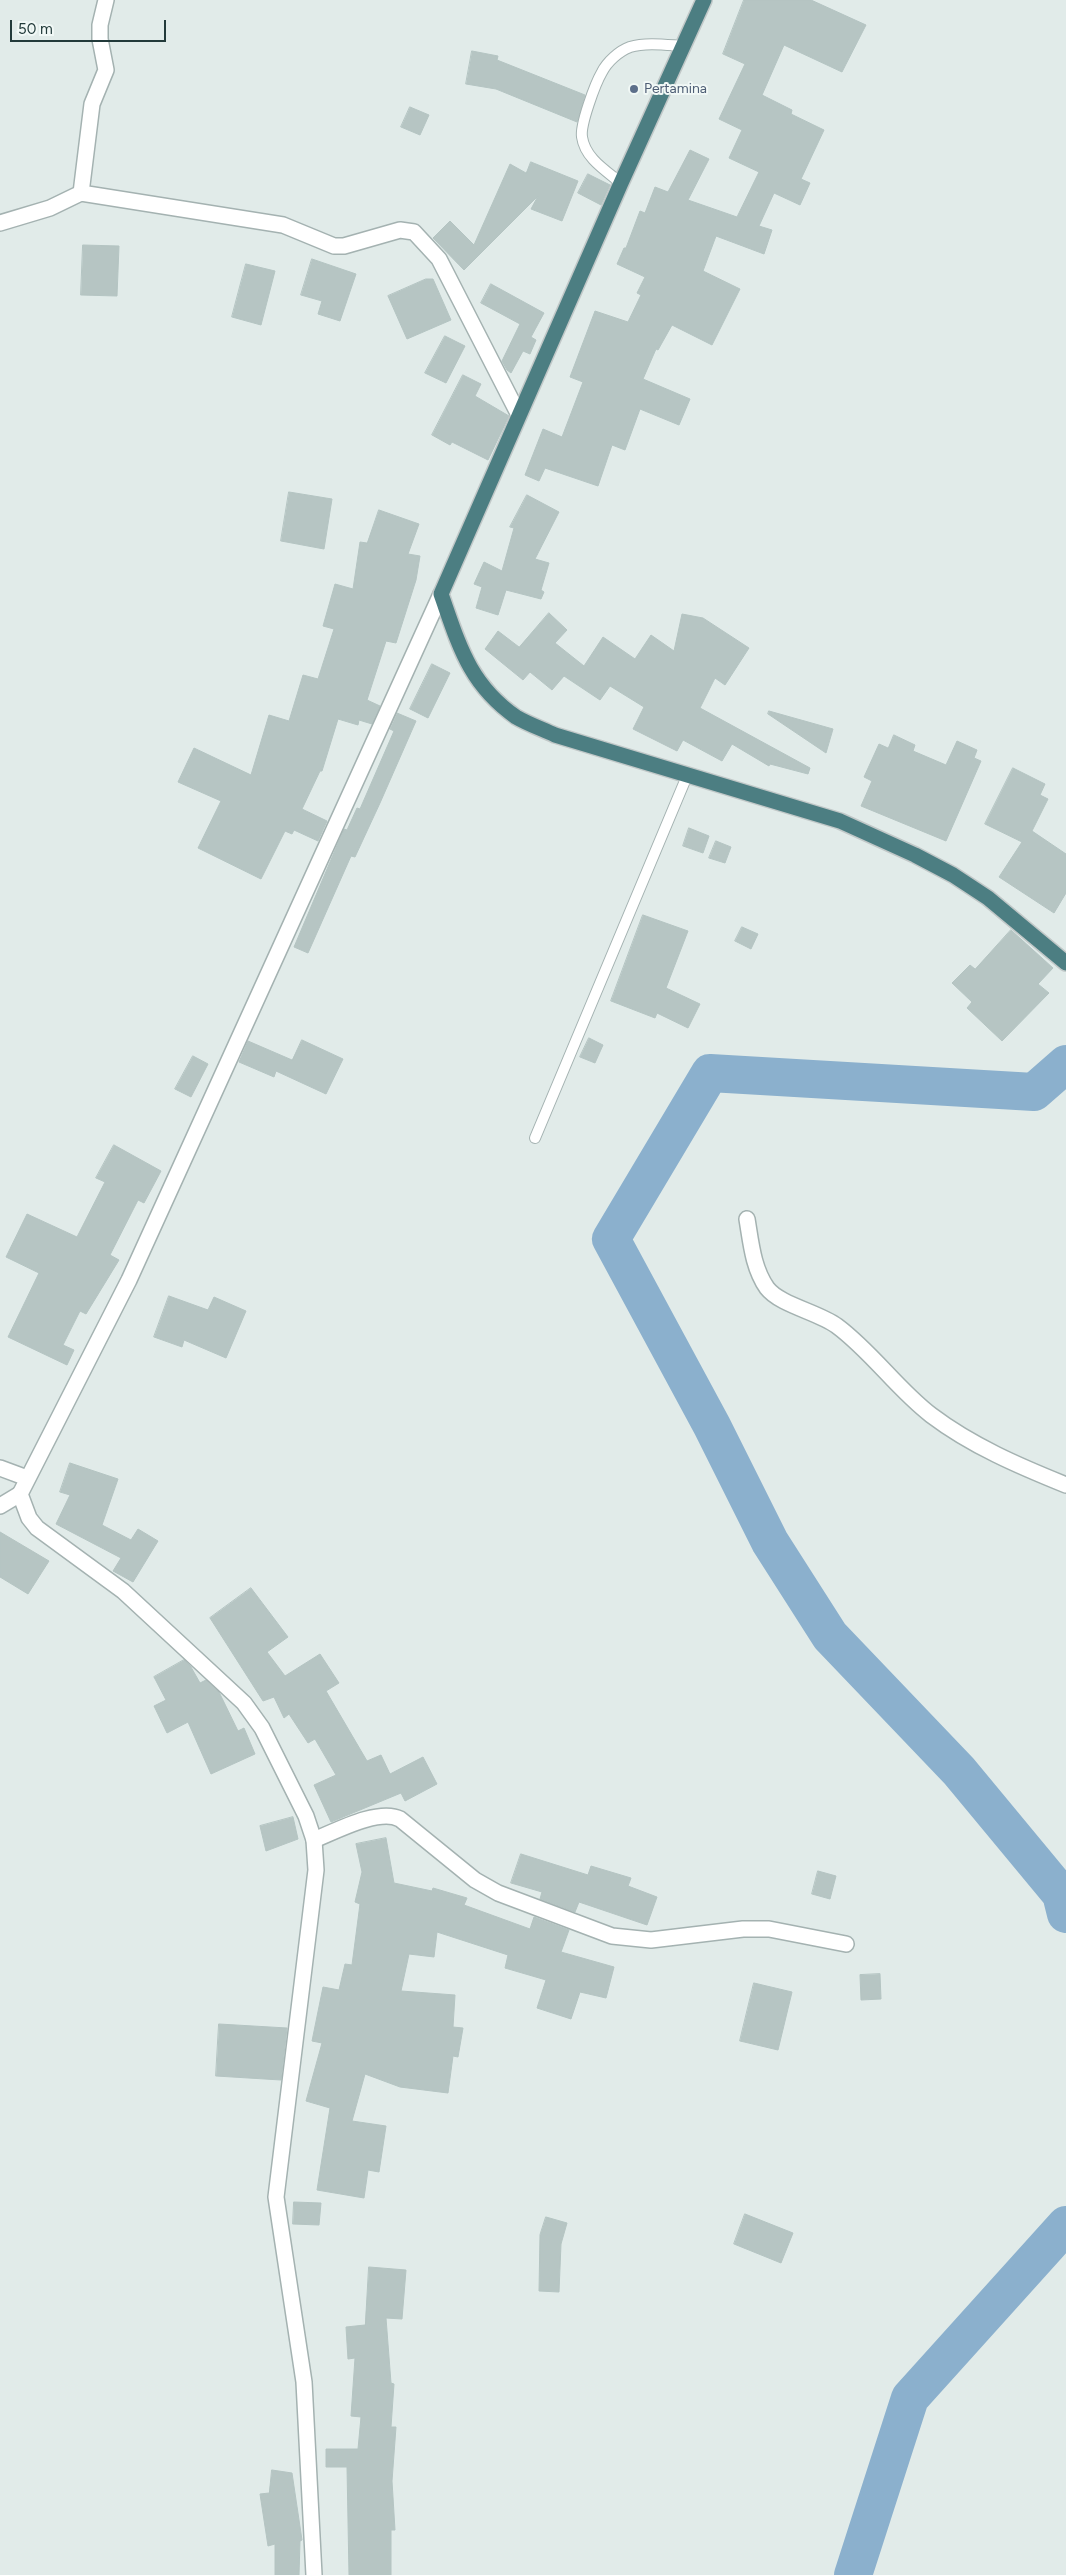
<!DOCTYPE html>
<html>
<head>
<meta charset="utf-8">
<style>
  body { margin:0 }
  #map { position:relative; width:1066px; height:2575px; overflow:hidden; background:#e1ebe9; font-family:Figtree,sans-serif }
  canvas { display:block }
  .scale { position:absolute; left:10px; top:20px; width:156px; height:22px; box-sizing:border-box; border:2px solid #223a3a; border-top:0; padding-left:6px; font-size:15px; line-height:18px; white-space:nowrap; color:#223a3a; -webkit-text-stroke:4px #f1f8f6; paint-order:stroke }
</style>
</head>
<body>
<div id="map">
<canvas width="1066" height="2575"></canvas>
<div class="scale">50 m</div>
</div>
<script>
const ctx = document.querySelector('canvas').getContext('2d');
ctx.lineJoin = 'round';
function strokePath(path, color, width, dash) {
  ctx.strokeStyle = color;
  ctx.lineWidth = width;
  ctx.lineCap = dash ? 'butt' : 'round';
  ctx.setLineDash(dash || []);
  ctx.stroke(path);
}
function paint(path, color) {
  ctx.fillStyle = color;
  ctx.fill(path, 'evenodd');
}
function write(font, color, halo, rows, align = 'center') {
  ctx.font = font + ' Figtree,sans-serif';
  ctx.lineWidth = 4;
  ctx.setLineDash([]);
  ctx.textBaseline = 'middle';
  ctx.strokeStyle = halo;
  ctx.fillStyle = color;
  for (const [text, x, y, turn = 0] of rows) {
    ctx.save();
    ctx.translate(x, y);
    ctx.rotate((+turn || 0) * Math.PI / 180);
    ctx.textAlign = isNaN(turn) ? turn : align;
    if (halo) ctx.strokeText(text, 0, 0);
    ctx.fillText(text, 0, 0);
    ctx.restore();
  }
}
const river = new Path2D(`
  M 1066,1064 L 1034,1092 L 710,1073 L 611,1239 L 712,1426 L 770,1542 L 830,1636 L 959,1771 L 1061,1894 L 1066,1914
  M 853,2575 L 910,2398 L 1066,2225`);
const building = new Path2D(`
  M 744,0 L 811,0 L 866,25 L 842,72 L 784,45 L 762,95 L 792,110 L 791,114 L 824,130 L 801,179 L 810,183 L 800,205 L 774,193 L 759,226 L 772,230 L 764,254 L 716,236 L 703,271 L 740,289 L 712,345 L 672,325 L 658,350 L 656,349 L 643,379 L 690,399 L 679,425 L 640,409 L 625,450 L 612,445 L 598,486 L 545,468 L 539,481 L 525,475 L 543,429 L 562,437 L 583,382 L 570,377 L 595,311 L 628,322 L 641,295 L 637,293 L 645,277 L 617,264 L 624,248 L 626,248 L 640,211 L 645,213 L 655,187 L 668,192 L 690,150 L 709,159 L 688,200 L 737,217 L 759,172 L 729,158 L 742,130 L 719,119 L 745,64 L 723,54 Z
  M 472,51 L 498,56 L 497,60 L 585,95 L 577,122 L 496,89 L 466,84 Z
  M 410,107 L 429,115 L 420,135 L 401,127 Z
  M 531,162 L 578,181 L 562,221 L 531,209 L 538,196 L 464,270 L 433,238 L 450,221 L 474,245 L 510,164 L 526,173 Z
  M 588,174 L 610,185 L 601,205 L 578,193 Z
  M 83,245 L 119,246 L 117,296 L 81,295 Z
  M 312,259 L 356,274 L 340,321 L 318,314 L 322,301 L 301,295 Z
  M 246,264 L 275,271 L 261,325 L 232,317 Z
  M 426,279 L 433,279 L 451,320 L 407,339 L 388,296 Z
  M 491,284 L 544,313 L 531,337 L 536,340 L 530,354 L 523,351 L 511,373 L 507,370 L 502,361 L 520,324 L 481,303 Z
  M 445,336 L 465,346 L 446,383 L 425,373 Z
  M 463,375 L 481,384 L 475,396 L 509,416 L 488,460 L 452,442 L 450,445 L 432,435 Z
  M 289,492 L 332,499 L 324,549 L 281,541 Z
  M 527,495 L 559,512 L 535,559 L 549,563 L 541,590 L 544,592 L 541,599 L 506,590 L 498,615 L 476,608 L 482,587 L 474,584 L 484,562 L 502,571 L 514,528 L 510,527 Z
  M 379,510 L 419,524 L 408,554 L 420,556 L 416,580 L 396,643 L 386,641 L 367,700 L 380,706 L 372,724 L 359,720 L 358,725 L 338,719 L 322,771 L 320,771 L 302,809 L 327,821 L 318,841 L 294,830 L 292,834 L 285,831 L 261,879 L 198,848 L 221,801 L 178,782 L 194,748 L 251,775 L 269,715 L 289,721 L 303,675 L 318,679 L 334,629 L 323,626 L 335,584 L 353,589 L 360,542 L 367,543 Z
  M 549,613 L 567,630 L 555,643 L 584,666 L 603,637 L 635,659 L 651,635 L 674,651 L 682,614 L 703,618 L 749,648 L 725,685 L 715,678 L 700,708 L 810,768 L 808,774 L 770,764 L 769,766 L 732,744 L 722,761 L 683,740 L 677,751 L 633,729 L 644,707 L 610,686 L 600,700 L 564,676 L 552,690 L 530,672 L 523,680 L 485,649 L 498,631 L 519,647 Z
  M 432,664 L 450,673 L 428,718 L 410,709 Z
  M 769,711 L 833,729 L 826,753 L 768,714 Z
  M 397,713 L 416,721 L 380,803 L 355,857 L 351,856 L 308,953 L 294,947 L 344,829 L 347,830 L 357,808 L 360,809 L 394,731 L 390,729 Z
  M 894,735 L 915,745 L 913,751 L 946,765 L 957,741 L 977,750 L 974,758 L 981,761 L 946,841 L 861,806 L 872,781 L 864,777 L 879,744 L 888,748 Z
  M 1013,768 L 1045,784 L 1040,795 L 1048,799 L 1032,831 L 1066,854 L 1066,893 L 1054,913 L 999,877 L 1022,842 L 985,824 Z
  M 689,828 L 709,836 L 703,853 L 683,846 Z
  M 716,841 L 731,847 L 725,863 L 709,858 Z
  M 643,915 L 688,931 L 666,988 L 700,1004 L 688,1028 L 657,1013 L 655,1018 L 611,1001 Z
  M 742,927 L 758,934 L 751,949 L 735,941 Z
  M 1011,930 L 1053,968 L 1038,984 L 1049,993 L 1002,1041 L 967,1008 L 972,1002 L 952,983 L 970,965 L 975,969 Z
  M 589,1038 L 603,1045 L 595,1063 L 580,1057 Z
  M 302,1040 L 343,1059 L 326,1094 L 276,1071 L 274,1077 L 239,1062 L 248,1041 L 292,1060 Z
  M 193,1056 L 208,1064 L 191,1097 L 175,1089 Z
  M 114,1145 L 161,1171 L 144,1203 L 138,1200 L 110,1255 L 119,1260 L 86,1314 L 80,1311 L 63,1345 L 74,1350 L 67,1365 L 8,1337 L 39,1273 L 6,1257 L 27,1214 L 77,1237 L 105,1182 L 96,1178 Z
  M 169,1296 L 208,1310 L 214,1297 L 246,1311 L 226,1358 L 184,1340 L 182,1347 L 154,1337 Z
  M 70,1463 L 118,1479 L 102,1525 L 131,1540 L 138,1529 L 158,1541 L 133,1582 L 113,1571 L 121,1558 L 56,1524 L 70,1495 L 60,1492 Z
  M 0,1532 L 49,1561 L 28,1594 L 0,1577 Z
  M 251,1588 L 288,1637 L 267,1652 L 285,1676 L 320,1654 L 339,1683 L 326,1691 L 367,1761 L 381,1755 L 390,1774 L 423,1757 L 437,1784 L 405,1801 L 401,1793 L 331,1822 L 314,1785 L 336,1775 L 315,1739 L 308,1743 L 289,1714 L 284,1718 L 274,1697 L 263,1701 L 210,1618 Z
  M 184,1660 L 191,1667 L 200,1683 L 206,1680 L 219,1692 L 238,1731 L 244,1728 L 255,1754 L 211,1774 L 188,1722 L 167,1733 L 154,1706 L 166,1700 L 154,1677 Z
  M 293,1817 L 298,1839 L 266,1851 L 260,1826 Z
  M 386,1838 L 394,1883 L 432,1891 L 433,1888 L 467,1898 L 464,1905 L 530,1929 L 534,1917 L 569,1930 L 561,1952 L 614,1967 L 606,1998 L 580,1992 L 571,2019 L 537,2008 L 546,1980 L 505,1968 L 508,1955 L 437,1932 L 434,1957 L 409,1954 L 401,1991 L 455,1995 L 453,2027 L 463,2028 L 458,2057 L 453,2056 L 448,2093 L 400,2087 L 365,2074 L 352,2121 L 386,2126 L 379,2172 L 368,2170 L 364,2198 L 317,2190 L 330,2108 L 306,2101 L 322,2043 L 312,2041 L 323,1987 L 339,1990 L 345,1964 L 352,1965 L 360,1904 L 355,1902 L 362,1872 L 356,1844 Z
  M 521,1854 L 588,1875 L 591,1866 L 631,1878 L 628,1886 L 657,1897 L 647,1925 L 579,1902 L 575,1912 L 540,1899 L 542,1892 L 511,1883 Z
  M 818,1871 L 836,1876 L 830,1899 L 812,1894 Z
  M 880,1974 L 881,1999 L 861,2000 L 860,1975 Z
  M 754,1983 L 792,1992 L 778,2050 L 740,2041 Z
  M 219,2024 L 287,2028 L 281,2080 L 216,2076 Z
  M 294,2202 L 321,2203 L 319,2225 L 293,2224 Z
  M 745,2214 L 793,2233 L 781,2263 L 734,2244 Z
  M 546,2217 L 567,2223 L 561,2244 L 559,2292 L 539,2291 L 540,2235 Z
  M 369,2267 L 406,2270 L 402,2319 L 386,2318 L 391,2383 L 394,2384 L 391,2427 L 396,2427 L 392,2481 L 395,2530 L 391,2530 L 391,2575 L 349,2575 L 347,2467 L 326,2467 L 326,2449 L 358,2449 L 361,2417 L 351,2416 L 355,2358 L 348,2359 L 346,2327 L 365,2325 Z
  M 272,2470 L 292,2473 L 302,2540 L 300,2541 L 299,2575 L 275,2575 L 275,2544 L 268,2546 L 260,2494 L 269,2493 Z`);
const service = new Path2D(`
  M 621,183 C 605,170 585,158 582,137 C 580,125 595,84 602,72 C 607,62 619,51 630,47 C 646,42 667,45 683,46
  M 535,1138 L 687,776`);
const minor = new Path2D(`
  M 81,193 L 92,104 L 106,70 L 100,39 L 100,25 L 106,0
  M 0,223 L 50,208 L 81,193 L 283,225 L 334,246 L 344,246 L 400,230 L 414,232 L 439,259 L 519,415
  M 747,1219 C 751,1243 753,1268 767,1288 C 780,1305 818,1312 837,1326 C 872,1352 897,1389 931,1415 C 972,1446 1019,1466 1066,1485
  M 0,1468 L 27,1478
  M 0,1506 L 20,1494
  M 314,1840 C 336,1831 379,1808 400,1819 L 475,1880 L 498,1893 L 612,1936 L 651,1940 L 743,1929 L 769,1929 L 846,1944`);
const tertiary = new Path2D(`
  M 314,2575 L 304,2382 L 276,2197 L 316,1870 L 314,1840 L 306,1816 L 262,1728 L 244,1703 L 123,1591 L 37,1528 L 29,1518 L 20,1494 L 129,1280 L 441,594`);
const trunk = new Path2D(`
  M 704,0 L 621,183 L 441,594 C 459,645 469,684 516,717 C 528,724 542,729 555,735 L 840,821 L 915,855 L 953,875 L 988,898 L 1066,963`);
const markers = [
  [634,89,5,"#5c6f8a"]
];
const serviceNames = [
  ["Pertamina",644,89]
];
strokePath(river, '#8bb0cd', 38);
paint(building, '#b6c5c3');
strokePath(building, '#b4c4c2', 1);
strokePath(service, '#a4b2b1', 12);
strokePath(minor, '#a4b2b1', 18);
strokePath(tertiary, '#a4b2b1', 18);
strokePath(trunk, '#c1c8c8', 18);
strokePath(service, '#fff', 10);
strokePath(minor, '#fff', 15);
strokePath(tertiary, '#fff', 15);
strokePath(trunk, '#4c7e82', 15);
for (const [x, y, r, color] of markers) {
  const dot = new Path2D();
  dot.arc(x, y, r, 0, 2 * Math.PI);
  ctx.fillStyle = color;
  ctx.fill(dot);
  strokePath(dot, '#f1f8f6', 2);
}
write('14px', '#4e5e75', '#f1f8f6', serviceNames, 'left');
</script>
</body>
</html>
